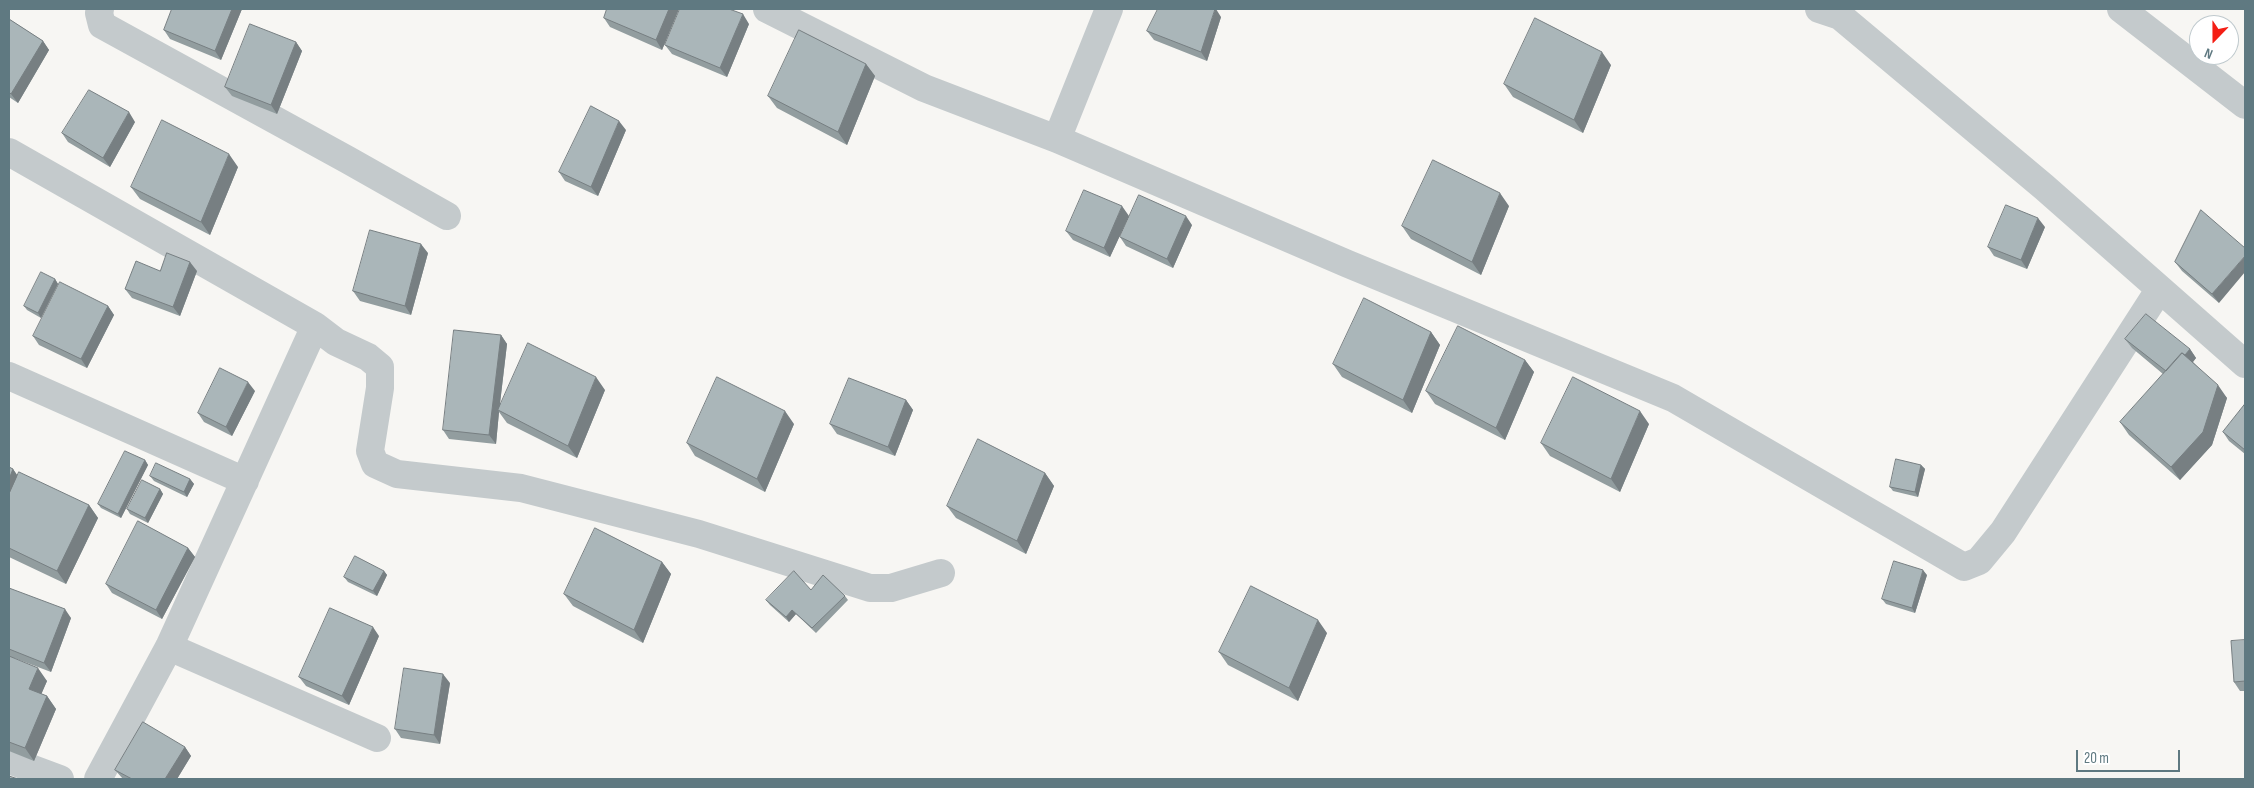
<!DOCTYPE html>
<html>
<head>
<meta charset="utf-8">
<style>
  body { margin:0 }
  #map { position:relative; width:2254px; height:788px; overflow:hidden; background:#f7f6f3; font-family:"Sofia Sans Condensed",sans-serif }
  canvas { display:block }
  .frame { position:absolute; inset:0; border:10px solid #5f7981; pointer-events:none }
  .north { position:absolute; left:2189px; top:15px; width:50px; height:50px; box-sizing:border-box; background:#fff; border:1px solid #bfc9cd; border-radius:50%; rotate:202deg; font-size:14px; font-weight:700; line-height:20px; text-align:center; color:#5f7981 }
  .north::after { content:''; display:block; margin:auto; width:18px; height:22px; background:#f41e15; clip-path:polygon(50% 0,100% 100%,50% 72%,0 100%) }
  .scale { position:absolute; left:2076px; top:750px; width:104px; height:22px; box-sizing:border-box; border:2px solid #5f7981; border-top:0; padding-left:6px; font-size:15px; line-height:18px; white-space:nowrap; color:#5f7981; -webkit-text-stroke:4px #fff; paint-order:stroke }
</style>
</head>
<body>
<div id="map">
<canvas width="2254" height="788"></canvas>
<div class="frame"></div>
<div class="north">N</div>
<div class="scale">20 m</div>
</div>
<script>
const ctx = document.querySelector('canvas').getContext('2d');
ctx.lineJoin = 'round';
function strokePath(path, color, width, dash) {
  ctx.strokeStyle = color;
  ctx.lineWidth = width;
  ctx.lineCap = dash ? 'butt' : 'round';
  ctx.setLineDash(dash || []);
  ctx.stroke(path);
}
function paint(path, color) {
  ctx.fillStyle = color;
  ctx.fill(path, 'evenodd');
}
const minor = new Path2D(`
  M 100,9 L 99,13 L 102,25 L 348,160 L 447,216
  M 767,9 L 924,88 L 1057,139 L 1348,264 L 1673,398 L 1964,567 L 1979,561 L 2003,532 L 2159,290
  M 1819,9 L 1840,16 L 2044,187 L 2245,364
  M 2121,9 L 2245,105
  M 1057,139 L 1109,9
  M 9,152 L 315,326 L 169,647 L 98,779
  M 315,326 L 336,342 L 368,357 L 380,367 L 380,388 L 370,451 L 375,464 L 397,474 L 521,488 L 699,534 L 870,588 L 891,588 L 941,573
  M 9,376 L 245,481
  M 169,647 L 377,738
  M 9,760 L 60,779`);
const wall = new Path2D(`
  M 172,9 L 242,9 L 221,60 L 170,39 L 164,30 Z
  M 607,9 L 679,9 L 662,50 L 610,27 L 604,18 Z
  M 1221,17 L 1207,61 L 1154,40 L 1147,31 Z
  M 9,19 L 43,41 L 49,50 L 18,103 L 9,97 Z
  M 749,24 L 727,77 L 672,54 L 665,45 Z
  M 296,42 L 302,51 L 277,114 L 232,96 L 225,87 Z
  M 866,64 L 875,76 L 847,145 L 777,108 L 768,96 Z
  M 1611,65 L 1583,133 L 1513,97 L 1504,84 Z
  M 135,122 L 110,167 L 68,142 L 62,133 Z
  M 626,130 L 598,196 L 565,181 L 559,172 Z
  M 238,167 L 210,235 L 140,199 L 131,187 Z
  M 1509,206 L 1481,275 L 1411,239 L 1402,226 Z
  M 2201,210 L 2219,303 L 2182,271 L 2175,262 Z
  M 1129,216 L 1110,257 L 1073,240 L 1066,231 Z
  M 1192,225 L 1173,268 L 1126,246 L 1120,237 Z
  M 2045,227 L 2027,269 L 1994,256 L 1988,247 Z
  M 428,253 L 411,315 L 360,301 L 353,291 Z
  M 197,271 L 180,316 L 132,298 L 125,289 Z
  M 55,279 L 58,284 L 41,318 L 27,310 L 24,306 Z
  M 108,306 L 114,315 L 87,368 L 39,345 L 33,336 Z
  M 1431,332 L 1440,345 L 1412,413 L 1342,377 L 1333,364 Z
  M 501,335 L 507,344 L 500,404 L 605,390 L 577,458 L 507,423 L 499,412 L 496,444 L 449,439 L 443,430 Z
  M 2125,339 L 2190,349 L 2196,358 L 2193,362 L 2227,398 L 2212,445 L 2180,480 L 2129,435 L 2120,422 L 2163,374 L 2132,348 Z
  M 1525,360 L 1534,372 L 1505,440 L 1435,404 L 1426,391 Z
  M 255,391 L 232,436 L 204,422 L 198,413 Z
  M 906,400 L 913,410 L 895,456 L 837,434 L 830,424 Z
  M 2245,404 L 2245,454 L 2229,441 L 2223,432 Z
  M 794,424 L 765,492 L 695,456 L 687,443 Z
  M 1649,424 L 1620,492 L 1550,456 L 1541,443 Z
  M 145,460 L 148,465 L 121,518 L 101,508 L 98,504 Z
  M 1921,465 L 1925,469 L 1918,497 L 1893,491 L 1890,487 Z
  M 9,467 L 13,469 L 17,476 L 89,505 L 98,518 L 66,584 L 9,557 Z
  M 1045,473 L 1054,486 L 1026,554 L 956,518 L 947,506 Z
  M 150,476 L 190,479 L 194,484 L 187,497 L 154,481 Z
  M 160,489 L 163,494 L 148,523 L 130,514 L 127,509 Z
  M 188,548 L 195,557 L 162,619 L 112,593 L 106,584 Z
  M 662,562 L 671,574 L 643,643 L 573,606 L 564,594 Z
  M 384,571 L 387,575 L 377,596 L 348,582 L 344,577 Z
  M 1927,575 L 1915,613 L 1886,604 L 1882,599 Z
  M 9,588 L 71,618 L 51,672 L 14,658 L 47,681 L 41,694 L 47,696 L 56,709 L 34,761 L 9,751 Z
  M 811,590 L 845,596 L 848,600 L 816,633 L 796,614 L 789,622 L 770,605 L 766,600 Z
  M 1327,633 L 1298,701 L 1228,665 L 1219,652 Z
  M 379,636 L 349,705 L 306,686 L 299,677 Z
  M 2245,640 L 2245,691 L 2240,691 L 2234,682 Z
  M 450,683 L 440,744 L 401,738 L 395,729 Z
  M 185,747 L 191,756 L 177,779 L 123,779 L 115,770 Z`);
const shadedWall = new Path2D(`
  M 232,9 L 242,9 L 221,60 L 215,51 Z
  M 669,9 L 679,9 L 662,50 L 656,40 Z
  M 1215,9 L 1216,9 L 1221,17 L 1207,61 L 1201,52 Z
  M 743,14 L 749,24 L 727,77 L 720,68 Z
  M 43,41 L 49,50 L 18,103 L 11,94 Z
  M 296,42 L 302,51 L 277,114 L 271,105 Z
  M 1602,52 L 1611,65 L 1583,133 L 1574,120 Z
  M 866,64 L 875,76 L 847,145 L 838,132 Z
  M 129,112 L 135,122 L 110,167 L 103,158 Z
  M 619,121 L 626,130 L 598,196 L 591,187 Z
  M 229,154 L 238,167 L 210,235 L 201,222 Z
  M 1500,193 L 1509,206 L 1481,275 L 1472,262 Z
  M 1122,206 L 1129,216 L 1110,257 L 1104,248 Z
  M 1186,216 L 1192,225 L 1173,268 L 1167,259 Z
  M 2038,218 L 2045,227 L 2027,269 L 2021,260 Z
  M 421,244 L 428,253 L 411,315 L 405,306 Z
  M 2245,256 L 2245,272 L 2219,303 L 2212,294 Z
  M 190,262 L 197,271 L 180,316 L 173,307 Z
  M 55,279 L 58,284 L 41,318 L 38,313 Z
  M 108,306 L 114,315 L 87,368 L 81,359 Z
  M 1431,332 L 1440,345 L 1412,413 L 1403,400 Z
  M 501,335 L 507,344 L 499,411 L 498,410 L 499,412 L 496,444 L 489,435 Z
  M 2190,349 L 2196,358 L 2176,383 L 2169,374 Z
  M 1525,360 L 1534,372 L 1505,440 L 1496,428 Z
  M 596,377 L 605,390 L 577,458 L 568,446 Z
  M 248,382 L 255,391 L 232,436 L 226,427 Z
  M 2218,385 L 2227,398 L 2212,445 L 2180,480 L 2171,467 Z
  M 906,400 L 913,410 L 895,456 L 888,447 Z
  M 785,411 L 794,424 L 765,492 L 757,479 Z
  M 1640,411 L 1649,424 L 1620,492 L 1611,479 Z
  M 145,460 L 148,465 L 121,518 L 118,514 Z
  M 1921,465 L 1925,469 L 1918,497 L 1915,492 Z
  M 13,469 L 20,479 L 9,503 L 9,479 Z
  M 1045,473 L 1054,486 L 1026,554 L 1017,541 Z
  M 190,479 L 194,484 L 187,497 L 184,492 Z
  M 160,489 L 163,494 L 148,523 L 145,518 Z
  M 89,505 L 98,518 L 66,584 L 57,571 Z
  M 188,548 L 195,557 L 162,619 L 156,610 Z
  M 662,562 L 671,574 L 643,643 L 634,630 Z
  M 1923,570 L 1927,575 L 1915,613 L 1912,608 Z
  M 384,571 L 387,575 L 377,596 L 373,591 Z
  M 65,609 L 71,618 L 51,672 L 44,663 Z
  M 792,610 L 796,614 L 789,622 L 786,617 Z
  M 1318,620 L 1327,633 L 1298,701 L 1289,688 Z
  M 373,627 L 379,636 L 349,705 L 342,696 Z
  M 38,668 L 47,681 L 38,702 L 29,689 Z
  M 443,674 L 450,683 L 440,744 L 434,735 Z
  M 47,696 L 56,709 L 34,761 L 25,748 Z
  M 185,747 L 191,756 L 177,779 L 165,779 Z`);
const building = new Path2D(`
  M 172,9 L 232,9 L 215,51 L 164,30 Z
  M 607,9 L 669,9 L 656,40 L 604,18 Z
  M 680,9 L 729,9 L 743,14 L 720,68 L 665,45 Z
  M 1158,9 L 1215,9 L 1201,52 L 1147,31 Z
  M 1535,18 L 1602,52 L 1574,120 L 1504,84 Z
  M 9,19 L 43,41 L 11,94 L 9,92 Z
  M 250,24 L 296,42 L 271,105 L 225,87 Z
  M 799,30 L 866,64 L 838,132 L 768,96 Z
  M 89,90 L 129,112 L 103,158 L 62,133 Z
  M 591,106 L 619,121 L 591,187 L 559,172 Z
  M 162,120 L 229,154 L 201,222 L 131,187 Z
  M 1433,160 L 1500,193 L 1472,262 L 1402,226 Z
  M 1084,190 L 1122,206 L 1104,248 L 1066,231 Z
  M 1139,195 L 1186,216 L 1167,259 L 1120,237 Z
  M 2006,205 L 2038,218 L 2021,260 L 1988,247 Z
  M 2201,210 L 2245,248 L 2245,256 L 2212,294 L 2175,262 Z
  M 370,230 L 421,244 L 405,306 L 353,291 Z
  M 167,253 L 190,262 L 173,307 L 125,289 L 136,261 L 160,271 Z
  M 41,272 L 55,279 L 38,313 L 24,306 Z
  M 60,282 L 108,306 L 81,359 L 33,336 Z
  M 1364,298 L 1431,332 L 1403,400 L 1333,364 Z
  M 2146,314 L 2190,349 L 2185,355 L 2182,353 L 2166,371 L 2125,339 Z
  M 1458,326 L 1525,360 L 1496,428 L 1426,391 Z
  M 454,330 L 501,335 L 489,435 L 443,430 Z
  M 528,343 L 596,377 L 568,446 L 498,410 Z
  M 2182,353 L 2218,385 L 2203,432 L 2171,467 L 2120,422 Z
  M 220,368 L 248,382 L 226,427 L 198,413 Z
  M 717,377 L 785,411 L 757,479 L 687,443 Z
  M 1573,377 L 1640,411 L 1611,479 L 1541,443 Z
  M 849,378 L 906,400 L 888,447 L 830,424 Z
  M 2245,404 L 2245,450 L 2223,432 Z
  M 978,439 L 1045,473 L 1017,541 L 947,506 Z
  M 125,451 L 145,460 L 118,514 L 98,504 Z
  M 1896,459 L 1921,465 L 1915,492 L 1890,487 Z
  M 156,463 L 190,479 L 184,492 L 150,476 Z
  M 9,467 L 13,469 L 9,479 Z
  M 19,472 L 89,505 L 57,571 L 9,548 L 9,494 Z
  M 142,480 L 160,489 L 145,518 L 127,509 Z
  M 138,521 L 188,548 L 156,610 L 106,584 Z
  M 595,528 L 662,562 L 634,630 L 564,594 Z
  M 355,556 L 384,571 L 373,591 L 344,577 Z
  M 1894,561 L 1923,570 L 1912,608 L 1882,599 Z
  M 794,571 L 811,590 L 823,575 L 845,596 L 812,628 L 792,610 L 786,617 L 766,600 Z
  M 1251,586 L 1318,620 L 1289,688 L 1219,652 Z
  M 9,588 L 65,609 L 44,663 L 9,649 Z
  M 330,608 L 373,627 L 342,696 L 299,677 Z
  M 2245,640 L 2245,681 L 2234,682 L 2231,641 Z
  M 9,656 L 38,668 L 29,689 L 47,696 L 25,748 L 9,742 Z
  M 404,668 L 443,674 L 434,735 L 395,729 Z
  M 143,722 L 185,747 L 165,779 L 132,779 L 115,770 Z
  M 9,776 L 18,779 L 9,779 Z`);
strokePath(minor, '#c4cacc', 28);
paint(wall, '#929d9f');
paint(shadedWall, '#777f82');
paint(building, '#aab6b9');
strokePath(building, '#777f82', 1);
</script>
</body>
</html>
